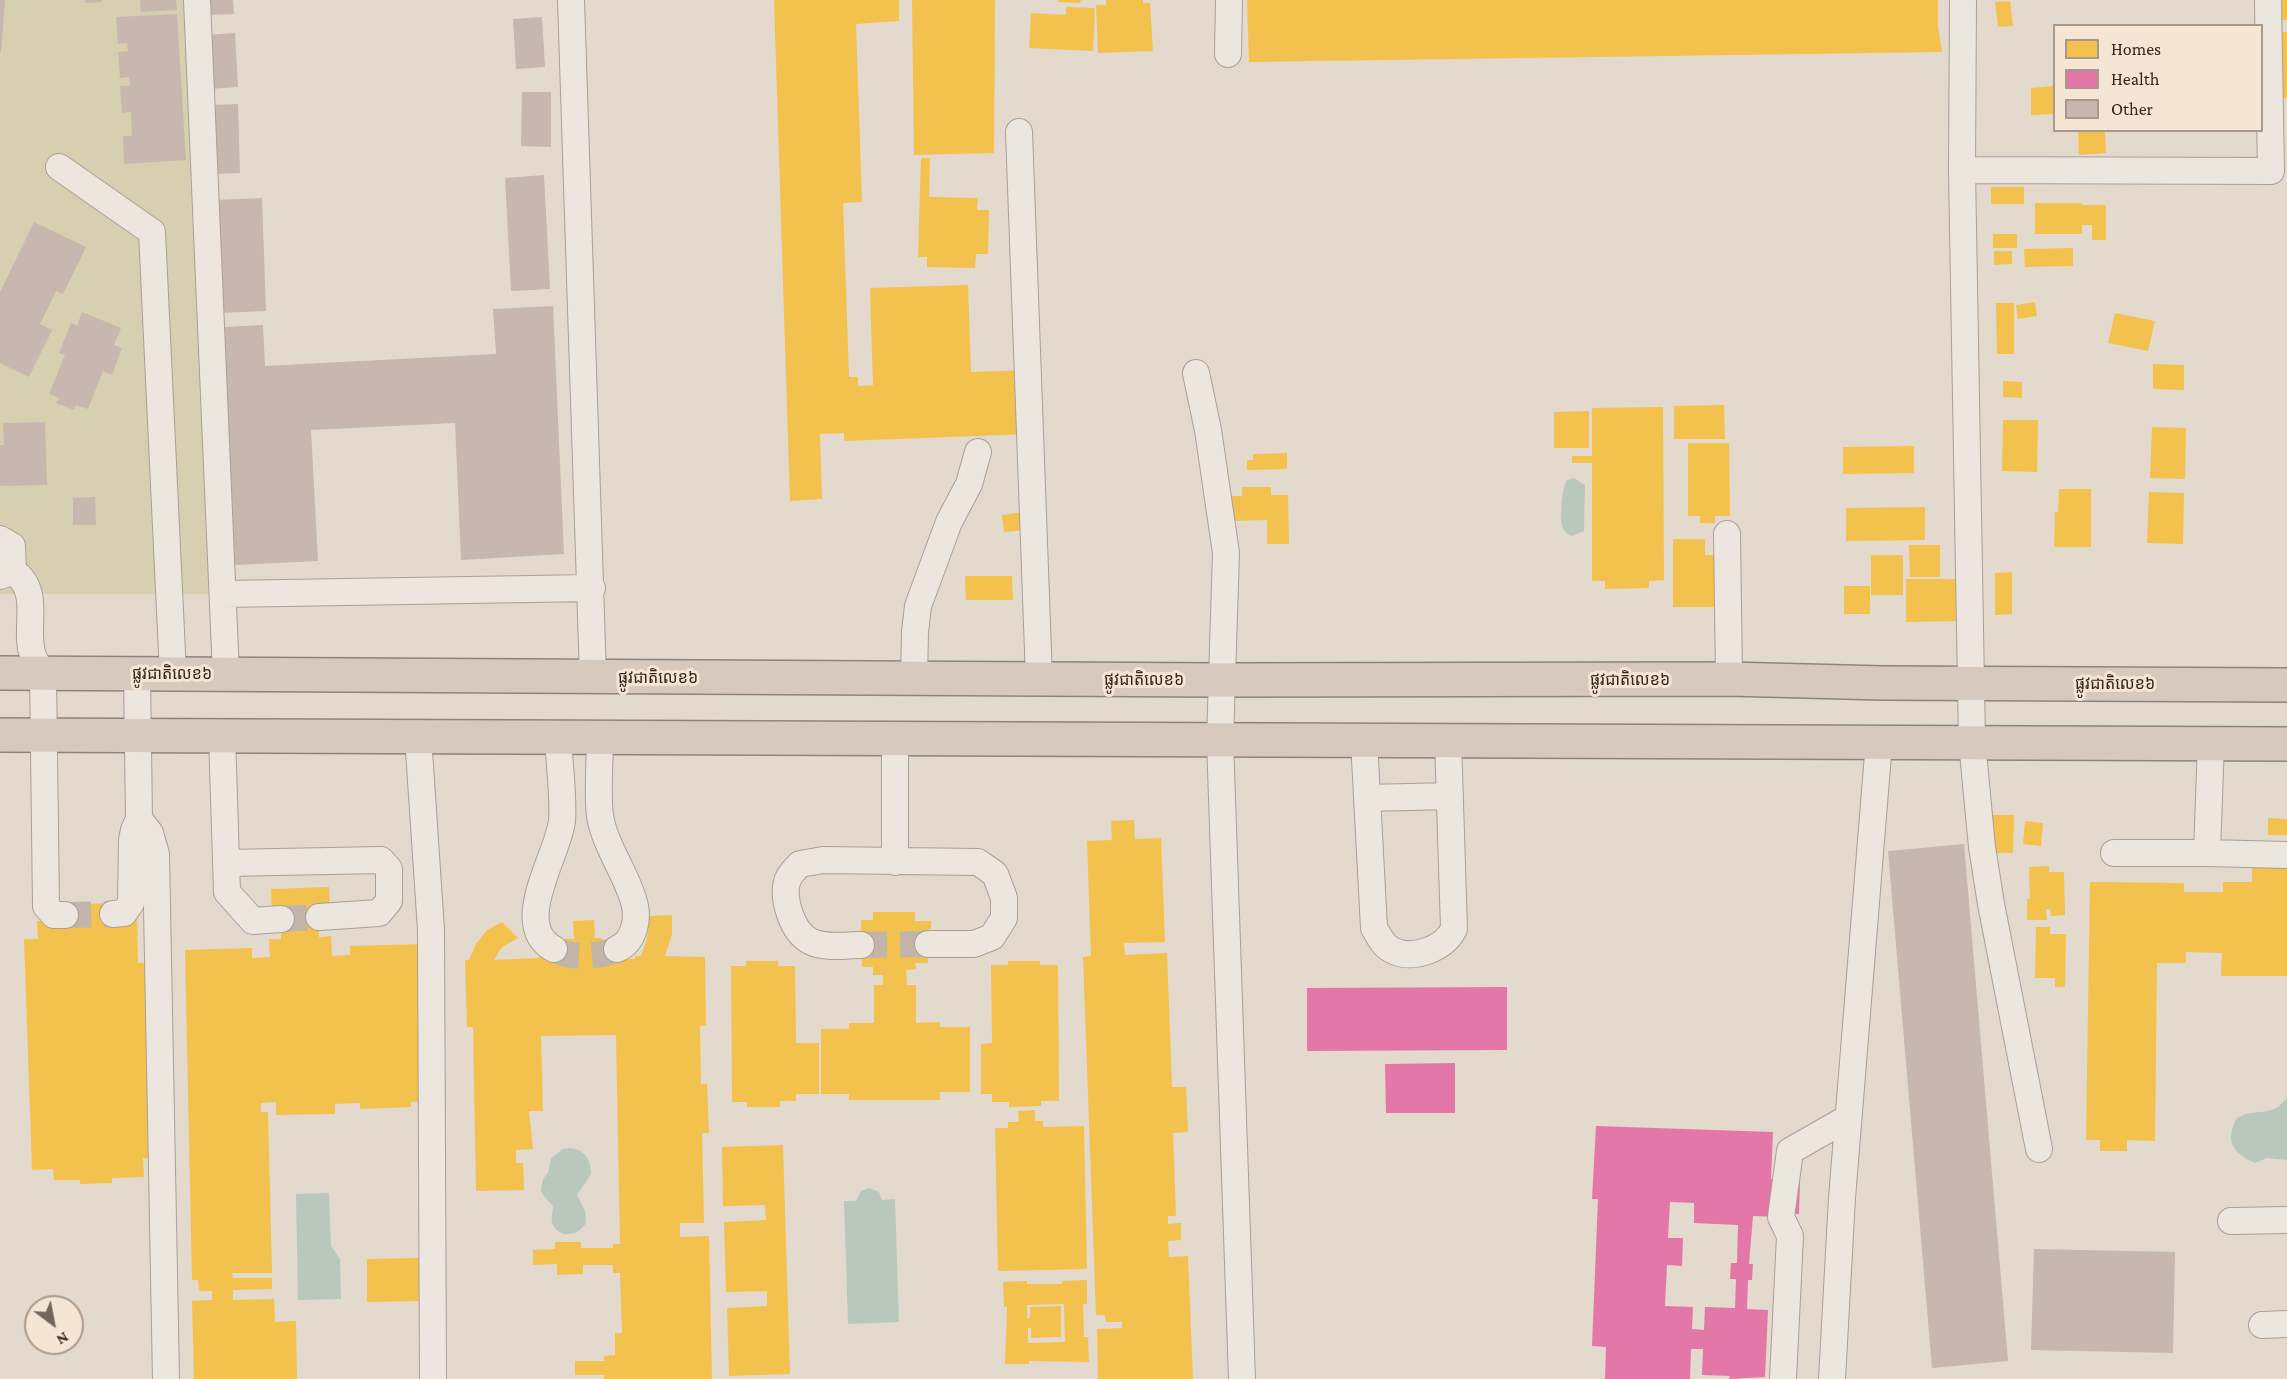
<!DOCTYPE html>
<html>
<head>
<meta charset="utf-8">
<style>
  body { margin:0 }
  #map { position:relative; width:2287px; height:1379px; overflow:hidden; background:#e4d9cd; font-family:"Crimson Pro",serif }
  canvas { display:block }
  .legend { position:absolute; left:2053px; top:24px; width:210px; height:108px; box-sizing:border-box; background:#f5e5d4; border:2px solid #a9998c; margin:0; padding:8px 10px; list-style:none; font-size:18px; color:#37261f }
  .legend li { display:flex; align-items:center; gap:12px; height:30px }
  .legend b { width:30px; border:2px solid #a9998c }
  .north { position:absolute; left:24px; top:1295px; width:60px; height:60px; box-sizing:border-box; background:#f5e5d4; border:2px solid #a9998c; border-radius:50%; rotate:148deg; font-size:16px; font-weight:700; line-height:24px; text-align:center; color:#37261f }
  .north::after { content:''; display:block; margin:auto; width:21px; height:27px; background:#74655c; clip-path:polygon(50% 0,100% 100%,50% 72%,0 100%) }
</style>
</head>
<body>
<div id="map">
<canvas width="2287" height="1379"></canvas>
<ul class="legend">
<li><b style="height:16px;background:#f2c14e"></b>Homes</li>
<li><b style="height:16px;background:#e377a8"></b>Health</li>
<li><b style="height:16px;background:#c7b7ae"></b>Other</li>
</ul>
<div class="north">N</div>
</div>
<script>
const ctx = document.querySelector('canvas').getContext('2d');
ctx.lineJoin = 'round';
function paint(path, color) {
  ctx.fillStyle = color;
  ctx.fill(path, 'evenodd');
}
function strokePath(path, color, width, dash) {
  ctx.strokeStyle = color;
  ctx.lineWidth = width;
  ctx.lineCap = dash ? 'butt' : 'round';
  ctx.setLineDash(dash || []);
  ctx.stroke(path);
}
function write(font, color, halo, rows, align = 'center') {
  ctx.font = font + ' "Crimson Pro","Noto Sans Khmer",serif';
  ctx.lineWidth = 6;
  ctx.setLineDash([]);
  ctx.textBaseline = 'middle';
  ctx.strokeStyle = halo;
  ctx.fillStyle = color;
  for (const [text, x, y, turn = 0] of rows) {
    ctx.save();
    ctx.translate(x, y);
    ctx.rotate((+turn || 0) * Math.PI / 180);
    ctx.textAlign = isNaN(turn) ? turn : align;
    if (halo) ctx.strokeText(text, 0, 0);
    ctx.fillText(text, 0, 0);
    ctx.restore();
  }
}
const green = new Path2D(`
  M 0,0 L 188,0 L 212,594 L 0,594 Z`);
const water = new Path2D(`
  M 1574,478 L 1585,485 L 1584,531 L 1572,536 C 1567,534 1563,531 1562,525 C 1560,516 1562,487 1567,480 Z
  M 2287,1097 L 2287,1160 L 2267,1158 L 2255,1163 C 2233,1153 2224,1141 2237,1118 C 2255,1107 2273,1119 2287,1097 Z
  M 570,1148 C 585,1150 591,1159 591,1174 L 577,1195 L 585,1211 L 586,1223 C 579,1235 561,1240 553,1225 C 550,1219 553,1212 553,1206 L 543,1195 L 541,1190 L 543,1179 L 548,1173 L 551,1158 L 563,1149 Z
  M 869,1188 L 879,1192 L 882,1200 L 895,1199 L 899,1322 L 848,1324 L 844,1201 L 856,1201 L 861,1191 Z
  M 329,1193 L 331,1246 L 340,1259 L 341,1299 L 298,1300 L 296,1194 Z`);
const homes = new Path2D(`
  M 774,0 L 899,0 L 899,21 L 856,24 L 862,202 L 843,203 L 849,377 L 858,377 L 858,386 L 873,385 L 870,288 L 968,285 L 971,372 L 1027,370 L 1030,434 L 844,441 L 844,433 L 820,434 L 822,499 L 790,501 Z
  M 912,0 L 995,0 L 994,153 L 914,155 Z
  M 1058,0 L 1081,0 L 1080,3 L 1058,2 Z
  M 1106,0 L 1143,0 L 1143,3 L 1150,3 L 1153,51 L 1098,53 L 1096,5 L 1106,5 Z
  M 1247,0 L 1938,0 L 1938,26 L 1942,52 L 1249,62 Z
  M 2279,0 L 2287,0 L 2287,20 L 2279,20 Z
  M 2010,1 L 2013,26 L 1998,27 L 1995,2 Z
  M 1066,7 L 1095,8 L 1093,51 L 1029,48 L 1031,13 L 1066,15 Z
  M 2272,32 L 2287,32 L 2287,98 L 2277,98 Z
  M 2054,86 L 2054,114 L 2031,115 L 2031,88 Z
  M 2078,130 L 2105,130 L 2106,153 L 2079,155 Z
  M 921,158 L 930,158 L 929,197 L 978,198 L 977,210 L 989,210 L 988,254 L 976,254 L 975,268 L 927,267 L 927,257 L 918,257 Z
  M 1991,187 L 2024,187 L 2024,204 L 1991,204 Z
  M 2035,203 L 2082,203 L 2082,205 L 2106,205 L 2106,240 L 2092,240 L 2092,225 L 2082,225 L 2082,234 L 2035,234 Z
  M 1993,234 L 2017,234 L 2017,248 L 1993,248 Z
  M 2073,248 L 2073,266 L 2025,267 L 2024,249 Z
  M 1994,251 L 2012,251 L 2012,264 L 1994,265 Z
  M 2035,302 L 2037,316 L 2018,319 L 2016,305 Z
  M 1996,303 L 2014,303 L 2014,354 L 1997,354 Z
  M 2115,313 L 2155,321 L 2148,351 L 2108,343 Z
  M 2153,364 L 2184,365 L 2184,390 L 2153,389 Z
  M 2003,381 L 2022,382 L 2022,398 L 2003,397 Z
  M 1724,405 L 1725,439 L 1674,439 L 1674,406 Z
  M 1663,407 L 1664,580 L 1649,581 L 1649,588 L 1605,589 L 1605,581 L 1592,581 L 1592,463 L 1572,463 L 1572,456 L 1592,456 L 1592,408 Z
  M 1589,411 L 1589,448 L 1554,448 L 1554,412 Z
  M 2003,420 L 2038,420 L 2037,472 L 2002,471 Z
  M 2152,427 L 2186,428 L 2185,479 L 2150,478 Z
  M 1688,443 L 1729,443 L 1730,516 L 1715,516 L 1715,523 L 1700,523 L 1700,516 L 1688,516 Z
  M 1914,446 L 1914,473 L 1843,474 L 1843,447 Z
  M 1287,453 L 1287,469 L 1247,470 L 1247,460 L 1253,460 L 1253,454 Z
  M 1242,487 L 1271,487 L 1271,495 L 1288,495 L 1289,544 L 1267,544 L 1267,520 L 1232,521 L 1231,496 L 1242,496 Z
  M 2059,489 L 2091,489 L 2091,547 L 2054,547 L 2055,512 L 2058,512 Z
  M 2149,492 L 2184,493 L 2183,544 L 2147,543 Z
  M 1925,507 L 1925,540 L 1846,541 L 1846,508 Z
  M 1023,512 L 1025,530 L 1004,532 L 1002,515 Z
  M 1673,539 L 1705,539 L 1705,555 L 1721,555 L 1721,607 L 1673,607 Z
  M 1909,545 L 1940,545 L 1940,577 L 1910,577 Z
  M 1871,555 L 1903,555 L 1903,595 L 1871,595 Z
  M 2012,572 L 2012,614 L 1995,615 L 1995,573 Z
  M 965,576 L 1012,576 L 1013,600 L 966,600 Z
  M 1906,579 L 1959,579 L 1959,621 L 1906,622 Z
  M 1844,586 L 1870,586 L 1870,614 L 1844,614 Z
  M 1990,815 L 2014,815 L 2013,853 L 1990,853 Z
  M 2268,818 L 2287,819 L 2287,835 L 2268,835 Z
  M 1134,820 L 1135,839 L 1161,838 L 1165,942 L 1124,943 L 1125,955 L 1167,953 L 1172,1087 L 1186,1087 L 1188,1132 L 1173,1133 L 1176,1216 L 1168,1216 L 1168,1224 L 1181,1223 L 1181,1240 L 1168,1241 L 1169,1257 L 1188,1256 L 1193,1379 L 1098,1379 L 1097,1329 L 1122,1328 L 1122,1322 L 1106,1322 L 1105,1315 L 1096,1315 L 1083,957 L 1091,956 L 1087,841 L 1112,840 L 1111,821 Z
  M 2025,821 L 2043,823 L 2041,846 L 2023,844 Z
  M 2252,861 L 2287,861 L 2287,976 L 2221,976 L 2222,953 L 2186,952 L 2186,963 L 2157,963 L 2155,1141 L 2127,1140 L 2127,1151 L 2100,1151 L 2100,1140 L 2086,1140 L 2090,882 L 2184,883 L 2184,892 L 2223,892 L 2223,882 L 2252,882 Z
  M 2049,866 L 2049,872 L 2064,872 L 2065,915 L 2051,916 L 2050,909 L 2046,909 L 2047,920 L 2027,920 L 2027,899 L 2030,899 L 2029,867 Z
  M 329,887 L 330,913 L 319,913 L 319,937 L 331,936 L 332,956 L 350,955 L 350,946 L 424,944 L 428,1101 L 411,1102 L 411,1107 L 360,1109 L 360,1103 L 335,1104 L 335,1114 L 276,1115 L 276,1102 L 261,1103 L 261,1112 L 268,1112 L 272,1273 L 232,1273 L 233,1278 L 272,1278 L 272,1289 L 233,1290 L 233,1300 L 274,1299 L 275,1322 L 296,1321 L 297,1379 L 194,1379 L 192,1301 L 212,1300 L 212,1291 L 199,1291 L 198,1280 L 192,1280 L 185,950 L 252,948 L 252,958 L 270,957 L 269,939 L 281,939 L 281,915 L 272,915 L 271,889 Z
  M 113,903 L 113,918 L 137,917 L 138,963 L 152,963 L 159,1158 L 143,1158 L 144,1177 L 112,1178 L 112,1183 L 80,1184 L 80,1180 L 54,1180 L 53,1169 L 32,1170 L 24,939 L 38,939 L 37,921 L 65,920 L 65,905 Z
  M 873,912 L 915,912 L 915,921 L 931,921 L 931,929 L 928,929 L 928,963 L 915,963 L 916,969 L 906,970 L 907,985 L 916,985 L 916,1023 L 940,1022 L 940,1027 L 970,1027 L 970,1092 L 940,1092 L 940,1100 L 849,1100 L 849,1094 L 821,1094 L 821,1029 L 849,1029 L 849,1023 L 874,1023 L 874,985 L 883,985 L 883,975 L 873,975 L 873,967 L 862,967 L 861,920 L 873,920 Z
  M 672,915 L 672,934 L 665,956 L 705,957 L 706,1026 L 700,1026 L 701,1084 L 707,1084 L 709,1133 L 702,1133 L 704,1223 L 680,1223 L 680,1237 L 709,1236 L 712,1379 L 604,1379 L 604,1375 L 575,1375 L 575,1361 L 604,1361 L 604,1356 L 615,1355 L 615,1333 L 622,1333 L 620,1273 L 613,1273 L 613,1265 L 583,1265 L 583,1274 L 557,1275 L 557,1264 L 533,1265 L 533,1250 L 555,1249 L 555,1242 L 581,1242 L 581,1248 L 613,1248 L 613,1244 L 620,1244 L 616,1035 L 541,1036 L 543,1111 L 529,1111 L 533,1149 L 516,1150 L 516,1163 L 523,1163 L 524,1190 L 476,1191 L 473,1027 L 467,1027 L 465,960 L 469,960 L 476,944 L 487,930 L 502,922 L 518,938 L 502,947 L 494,960 L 539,958 L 539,953 L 565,944 L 565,939 L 574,939 L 573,921 L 594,920 L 595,938 L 602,938 L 602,943 L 617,943 L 628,950 L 629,959 L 635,959 L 635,956 L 641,956 L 647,939 L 649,916 Z
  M 2036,927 L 2050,927 L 2050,934 L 2066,934 L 2065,987 L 2055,987 L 2055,978 L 2035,978 Z
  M 746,961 L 778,961 L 778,966 L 795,966 L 796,1043 L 819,1043 L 819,1094 L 796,1094 L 796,1101 L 780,1101 L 780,1107 L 747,1107 L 747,1102 L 732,1102 L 731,966 L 746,966 Z
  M 1008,961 L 1040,961 L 1040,965 L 1058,965 L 1059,1101 L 1041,1101 L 1041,1106 L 1009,1107 L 1009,1102 L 992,1102 L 992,1094 L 981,1094 L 981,1044 L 992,1043 L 991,965 L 1008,965 Z
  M 1035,1110 L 1035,1121 L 1043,1121 L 1043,1127 L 1084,1126 L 1087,1269 L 998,1271 L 995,1128 L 1008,1128 L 1008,1122 L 1019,1122 L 1018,1111 Z
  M 783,1145 L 790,1374 L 729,1376 L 727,1308 L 767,1306 L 767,1291 L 726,1292 L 724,1222 L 766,1220 L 765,1205 L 723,1206 L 722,1147 Z
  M 421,1258 L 422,1301 L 367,1302 L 367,1259 Z
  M 1087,1280 L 1087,1304 L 1083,1304 L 1084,1337 L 1088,1337 L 1089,1362 L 1029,1361 L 1029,1364 L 1005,1364 L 1007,1307 L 1004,1307 L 1003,1282 L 1027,1281 L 1027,1284 L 1062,1284 L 1062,1281 ZM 1064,1304 L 1065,1342 L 1028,1343 L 1028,1328 L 1031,1328 L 1031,1338 L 1061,1337 L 1061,1306 L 1030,1307 L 1030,1318 L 1027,1318 L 1027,1305 Z`);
const health = new Path2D(`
  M 1507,987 L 1507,1050 L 1307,1051 L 1307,988 Z
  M 1455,1063 L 1455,1113 L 1386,1113 L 1385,1064 Z
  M 1596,1126 L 1773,1132 L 1771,1179 L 1800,1180 L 1799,1214 L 1782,1213 L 1781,1217 L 1753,1216 L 1749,1264 L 1753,1264 L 1752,1280 L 1748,1280 L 1747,1309 L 1768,1310 L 1765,1377 L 1729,1379 L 1730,1376 L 1702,1375 L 1703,1349 L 1691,1349 L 1690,1379 L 1605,1379 L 1606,1347 L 1592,1346 L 1598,1199 L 1592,1199 ZM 1670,1202 L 1694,1203 L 1694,1223 L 1738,1225 L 1737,1263 L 1731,1263 L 1730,1279 L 1736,1279 L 1735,1308 L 1705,1307 L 1704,1330 L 1692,1329 L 1693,1307 L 1665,1306 L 1667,1265 L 1682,1266 L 1683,1238 L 1668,1238 Z`);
const building = new Path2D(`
  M 0,0 L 5,0 L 1,53 L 0,53 Z
  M 85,0 L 102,0 L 102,2 L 85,3 Z
  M 140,0 L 176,0 L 177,10 L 141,12 Z
  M 208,0 L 233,0 L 234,14 L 208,15 Z
  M 177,14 L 186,160 L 124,164 L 123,136 L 132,136 L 131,112 L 122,113 L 120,86 L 130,86 L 129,77 L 120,78 L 118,52 L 128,51 L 127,43 L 118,44 L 116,17 Z
  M 542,17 L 545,67 L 516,69 L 513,19 Z
  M 235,33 L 238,87 L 210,89 L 207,35 Z
  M 522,92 L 551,92 L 551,147 L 521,146 Z
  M 238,104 L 240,173 L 214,174 L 211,105 Z
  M 544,175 L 550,289 L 511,291 L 505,178 Z
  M 262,198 L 266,311 L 219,313 L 215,200 Z
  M 34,222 L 86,247 L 63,294 L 56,291 L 40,324 L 52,330 L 29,377 L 0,363 L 0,292 Z
  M 553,306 L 564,554 L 461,560 L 455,423 L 311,430 L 318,561 L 235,565 L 224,327 L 263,325 L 265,366 L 496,354 L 493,309 Z
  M 82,312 L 121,328 L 114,345 L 122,348 L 112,375 L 103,371 L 88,409 L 76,405 L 74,410 L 56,403 L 59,398 L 49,394 L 65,355 L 59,353 L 71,323 L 77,326 Z
  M 45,422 L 47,485 L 0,486 L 0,445 L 4,445 L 3,423 Z
  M 95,497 L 96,525 L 73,525 L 73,498 Z
  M 1964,844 L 2008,1361 L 1932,1368 L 1888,851 Z
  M 2034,1249 L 2175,1252 L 2173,1353 L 2031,1350 Z`);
const minorTunnel = new Path2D(`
  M 65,915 L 113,914
  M 281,919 L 319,917
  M 861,945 L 928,944
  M 554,949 C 570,959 600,957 617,949`);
const minor = new Path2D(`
  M 197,0 L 226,675
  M 571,0 L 593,677
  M 1963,0 L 1962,170 L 1972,742 L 1982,847 L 1991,904 L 2039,1149
  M 1228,54 L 1229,0
  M 1019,132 L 1039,679
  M 59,167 L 152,232 L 173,674
  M 1962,170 L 2271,171 L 2268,1
  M 1196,373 L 1208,430 L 1226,553 L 1220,740 L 1242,1379
  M 1727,534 L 1729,679
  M 0,539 L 12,546 L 13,571
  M 0,576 L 13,571 C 43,592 23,627 33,656 C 35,662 40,668 43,673 L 46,906 L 54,915 L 65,915
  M 223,594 L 592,588
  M 914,679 L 915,632 L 918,606 L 949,522 L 969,484 L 978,452
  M 222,736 L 227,892 L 253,921 L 281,919
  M 418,736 L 431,930 L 433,1379
  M 600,737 C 600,762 597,792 600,816 C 605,846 626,873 634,902 C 639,919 634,942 617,949
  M 1364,740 L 1374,928 C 1379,936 1383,946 1392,950 C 1412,961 1444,949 1454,929 L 1448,740
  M 2211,743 L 2207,853 L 2287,855
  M 1367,798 L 1450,796
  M 139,819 L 150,833 L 156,854 L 166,1379
  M 2114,853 L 2207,853
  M 895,862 L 895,738
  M 226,863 L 381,860 L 389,869 L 389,901 L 379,913 L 319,917
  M 113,914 L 124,913 L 131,903 L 132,840 L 134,830 L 139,819 L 137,674
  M 861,945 C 846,945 824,949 810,941 C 792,932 781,897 788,879 C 790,874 796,868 800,864 L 823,860 L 978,862 L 995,874 L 1004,898 L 1004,918 L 992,937 L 974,944 L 928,944
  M 554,949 C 510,925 558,856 562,821 C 564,796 559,762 558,737
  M 2231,1221 L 2287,1220
  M 2262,1325 L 2287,1324
  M 1783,1379 L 1790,1236 L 1781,1217 L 1790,1151 L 1848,1118
  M 1832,1379 L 1842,1198 L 1879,742`);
const highway = new Path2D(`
  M 0,673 L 1221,680 L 1729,679 L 1883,683 L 2287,685
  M 0,735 L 2287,744`);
const streetNames = [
  ["ផ្លូវជាតិលេខ៦",172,674],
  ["ផ្លូវជាតិលេខ៦",658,678],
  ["ផ្លូវជាតិលេខ៦",1144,680],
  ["ផ្លូវជាតិលេខ៦",1630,680],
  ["ផ្លូវជាតិលេខ៦",2115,684]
];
paint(green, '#d6d0b0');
paint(water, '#b9c8bc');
paint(homes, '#f2c14e');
paint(health, '#e377a8');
paint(building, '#c7b7ae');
strokePath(minorTunnel, '#c1b5aa', 26, [26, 13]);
strokePath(minor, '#a99f96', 28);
strokePath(highway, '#8f847d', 36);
strokePath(minor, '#ece6df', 26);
strokePath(highway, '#d7c9be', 33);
write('16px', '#37261f', '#f5e5d4', streetNames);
</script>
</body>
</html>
